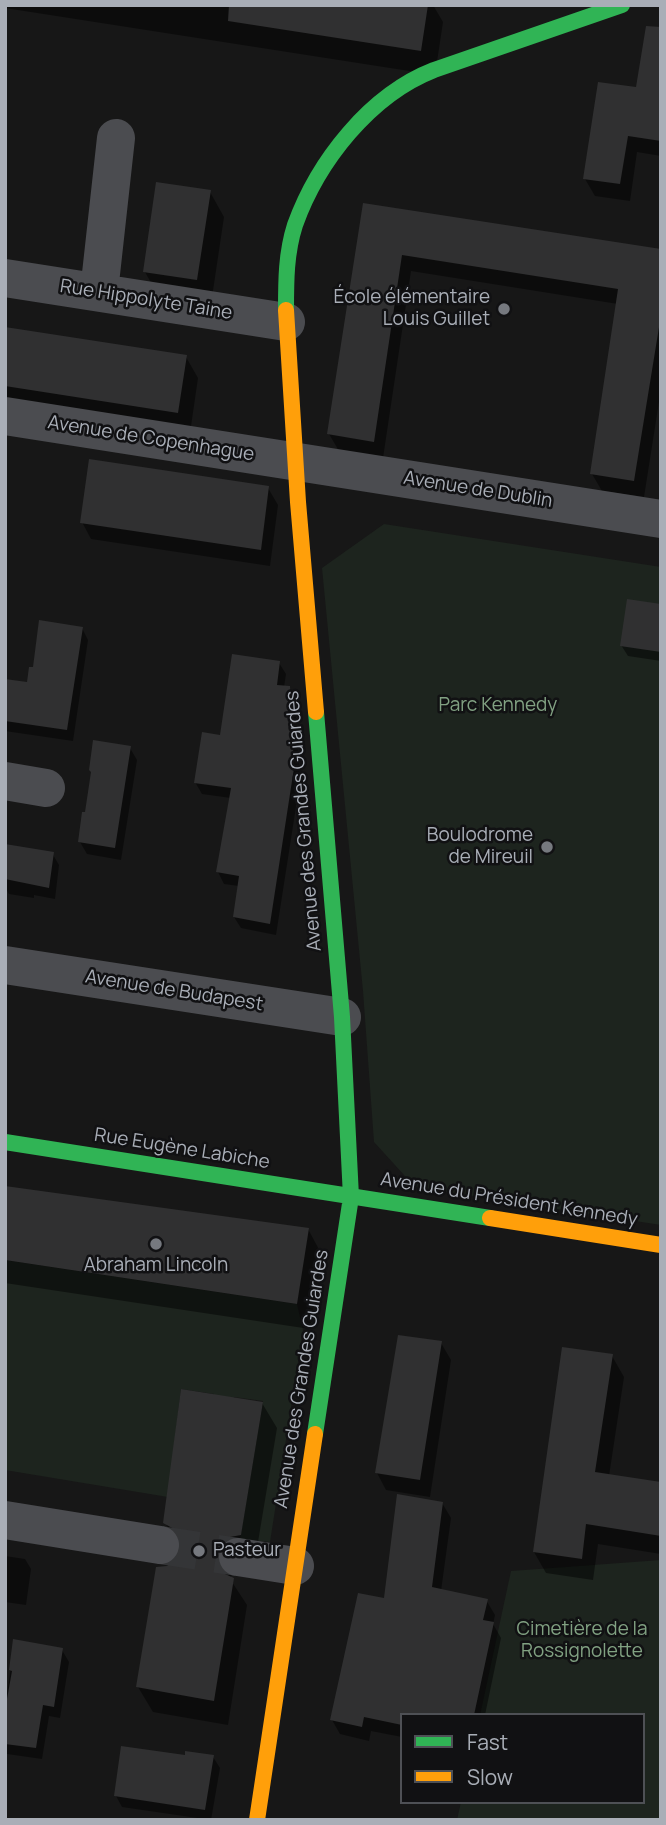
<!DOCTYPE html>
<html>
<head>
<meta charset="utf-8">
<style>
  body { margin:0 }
  #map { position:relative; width:666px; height:1825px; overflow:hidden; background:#171717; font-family:Manrope,sans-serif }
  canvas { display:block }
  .frame { position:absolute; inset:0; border:7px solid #a9aeb7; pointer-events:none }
  .legend { position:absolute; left:400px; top:1713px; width:245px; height:91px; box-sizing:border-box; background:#111113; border:2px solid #4e5055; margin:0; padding:9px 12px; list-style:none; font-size:21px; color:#a9aeb7 }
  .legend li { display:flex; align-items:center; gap:14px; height:35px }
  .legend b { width:35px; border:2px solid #4e5055 }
</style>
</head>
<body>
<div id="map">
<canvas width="666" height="1825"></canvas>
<div class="frame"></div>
<ul class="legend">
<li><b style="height:9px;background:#30b455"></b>Fast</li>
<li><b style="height:9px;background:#ff9f0a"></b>Slow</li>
</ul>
</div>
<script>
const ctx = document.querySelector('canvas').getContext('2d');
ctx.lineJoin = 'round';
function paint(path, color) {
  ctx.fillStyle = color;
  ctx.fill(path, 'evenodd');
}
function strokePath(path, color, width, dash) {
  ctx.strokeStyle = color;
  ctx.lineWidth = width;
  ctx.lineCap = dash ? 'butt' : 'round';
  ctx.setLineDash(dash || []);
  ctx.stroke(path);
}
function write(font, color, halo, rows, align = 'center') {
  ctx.font = font + ' Manrope,sans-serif';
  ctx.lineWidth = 5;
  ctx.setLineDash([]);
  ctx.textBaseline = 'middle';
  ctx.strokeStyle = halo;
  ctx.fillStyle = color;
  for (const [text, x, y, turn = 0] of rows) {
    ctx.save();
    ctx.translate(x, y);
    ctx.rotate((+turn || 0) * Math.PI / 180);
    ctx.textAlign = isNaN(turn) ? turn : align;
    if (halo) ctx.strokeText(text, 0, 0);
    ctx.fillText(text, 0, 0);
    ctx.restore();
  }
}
const green = new Path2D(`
  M 384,524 L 661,567 L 661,1225 L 415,1187 L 374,1142 L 363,991 L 322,568 Z
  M 5,1260 L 297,1304 L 303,1330 L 270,1542 L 240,1539 L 263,1401 L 234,1397 L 232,1412 L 212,1409 L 214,1394 L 181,1389 L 168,1497 L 5,1470 Z
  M 661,1560 L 661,1820 L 457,1820 L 461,1802 L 643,1802 L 643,1715 L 480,1715 L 511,1571 Z`);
const shadow = new Path2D(`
  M 5,5 L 433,5 L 443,22 L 435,75 L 5,8 Z
  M 661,78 L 661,156 L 637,152 L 630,201 L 595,196 L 585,179 L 637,89 Z
  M 210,192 L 224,217 L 211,304 L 159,297 L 145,272 Z
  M 364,205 L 661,251 L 661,389 L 644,497 L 602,491 L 592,474 L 618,304 L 411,271 L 383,458 L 339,451 L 329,434 Z
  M 5,329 L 186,357 L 198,378 L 190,433 L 5,404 Z
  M 268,488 L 278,505 L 270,566 L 91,539 L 82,522 Z
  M 661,606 L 661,661 L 628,656 L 621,645 Z
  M 82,628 L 88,640 L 73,741 L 5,731 L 5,681 L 28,684 L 35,669 Z
  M 279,663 L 286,674 L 284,687 L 288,688 L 295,700 L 300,781 L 276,935 L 241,928 L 234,917 L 239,886 L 224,884 L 218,872 L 231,798 L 202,794 L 195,782 L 221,737 Z
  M 130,748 L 137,760 L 121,860 L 87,854 L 80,842 L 87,814 Z
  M 52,853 L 59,865 L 55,899 L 34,895 L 34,898 L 9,894 L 5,887 L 5,865 Z
  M 5,1188 L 308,1229 L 322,1255 L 310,1329 L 5,1283 Z
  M 441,1343 L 451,1360 L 430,1497 L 386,1490 L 377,1473 Z
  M 612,1356 L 624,1377 L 609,1476 L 661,1484 L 661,1554 L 598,1544 L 593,1580 L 546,1573 L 534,1552 Z
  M 262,1403 L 277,1428 L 255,1560 L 235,1568 L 230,1579 L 247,1605 L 228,1725 L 153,1712 L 138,1687 L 168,1567 L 178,1560 L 183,1550 L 165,1523 Z
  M 442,1503 L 451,1518 L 441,1591 L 486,1600 L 495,1615 L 493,1624 L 501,1638 L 485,1715 L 402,1715 L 402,1737 L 371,1731 L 369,1741 L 340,1734 L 332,1720 L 385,1600 Z
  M 5,1556 L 25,1559 L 31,1569 L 26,1605 L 5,1602 Z
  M 15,1641 L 62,1650 L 69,1662 L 60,1718 L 49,1716 L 42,1759 L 7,1754 L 5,1752 L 5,1706 Z
  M 186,1757 L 213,1757 L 220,1768 L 211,1820 L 122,1807 L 116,1796 Z`);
const building = new Path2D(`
  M 229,5 L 428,5 L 421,51 L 228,21 Z
  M 646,26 L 661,27 L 661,141 L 628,136 L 620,184 L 583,179 L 598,82 L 636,87 Z
  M 156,182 L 211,190 L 197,280 L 143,272 Z
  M 363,203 L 661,249 L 661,315 L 634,481 L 590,474 L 618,289 L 402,255 L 374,442 L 327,434 Z
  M 5,327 L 187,355 L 178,413 L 5,386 Z
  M 89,459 L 269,486 L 261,550 L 80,523 Z
  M 627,599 L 661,604 L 661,652 L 620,646 Z
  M 39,620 L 83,627 L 67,730 L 5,721 L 5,679 L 27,682 L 29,667 L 33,667 Z
  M 232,654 L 280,661 L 277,685 L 290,686 L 294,768 L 270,924 L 233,917 L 239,876 L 216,872 L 231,788 L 194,783 L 202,732 L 220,735 Z
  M 93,740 L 131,746 L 115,848 L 78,842 L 82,812 L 85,812 L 91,772 L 89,770 Z
  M 5,844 L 54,852 L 49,888 L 5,879 Z
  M 5,1186 L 309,1228 L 297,1304 L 5,1260 Z
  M 398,1335 L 442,1341 L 420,1480 L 375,1473 Z
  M 562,1347 L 613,1354 L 595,1472 L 661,1482 L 661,1536 L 586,1524 L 582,1559 L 533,1552 Z
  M 181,1389 L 263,1402 L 241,1535 L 230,1537 L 221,1543 L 217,1553 L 218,1565 L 225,1574 L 234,1578 L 214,1701 L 136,1687 L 156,1567 L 167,1566 L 176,1559 L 182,1548 L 180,1537 L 174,1529 L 163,1523 Z
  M 397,1494 L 443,1502 L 432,1587 L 488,1599 L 483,1620 L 494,1622 L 474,1715 L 402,1715 L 402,1725 L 364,1717 L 362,1727 L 330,1720 L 358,1593 L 384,1598 Z
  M 13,1639 L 63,1648 L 54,1707 L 43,1705 L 36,1748 L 5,1744 L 5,1710 L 12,1671 L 9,1670 Z
  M 121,1746 L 185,1755 L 185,1751 L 214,1755 L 205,1810 L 114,1796 Z`);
const streetTunnel = new Path2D(`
  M 160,1545 L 238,1557`);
const street = new Path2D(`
  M 5,278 L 286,322
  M 99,292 L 116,138
  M 5,416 L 661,519
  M 5,781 L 46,788
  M 5,965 L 342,1017
  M 5,1520 L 160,1545
  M 238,1557 L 295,1566`);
const fast = new Path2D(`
  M 286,310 C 286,281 286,253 295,225 C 318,161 370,95 434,70 L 622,5
  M 5,1142 L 490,1218
  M 315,1434 L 351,1197 L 342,1017 L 316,712`);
const slow = new Path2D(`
  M 286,310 L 298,502 L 316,712
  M 490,1218 L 661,1245
  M 257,1820 L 315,1434`);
const markers = [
  [504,309,7,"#76797f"],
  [547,847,7,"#76797f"],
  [156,1244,7,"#76797f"],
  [199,1551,7,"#76797f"]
];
const poiNames = [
  ["École élémentaire",490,298],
  ["Louis Guillet",490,320],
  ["Boulodrome",533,836],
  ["de Mireuil",533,858],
  ["Abraham Lincoln",156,1266,"center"],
  ["Pasteur",213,1551,"left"]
];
const streetNames = [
  ["Rue Hippolyte Taine",146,300,9],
  ["Avenue de Copenhague",151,439,9],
  ["Avenue de Dublin",478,490,9],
  ["Avenue des Grandes Guiardes",304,821,-95],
  ["Avenue de Budapest",174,991,9],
  ["Rue Eugène Labiche",182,1149,9],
  ["Avenue du Président Kennedy",509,1200,9],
  ["Avenue des Grandes Guiardes",302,1379,-81]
];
const parkNames = [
  ["Parc Kennedy",498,706],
  ["Cimetière de la",582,1630],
  ["Rossignolette",582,1652]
];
paint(green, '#1d241e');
paint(shadow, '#0007');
paint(building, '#303031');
strokePath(streetTunnel, '#343537', 38, [38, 19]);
strokePath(street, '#4b4c50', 38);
strokePath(fast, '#30b455', 16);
strokePath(slow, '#ff9f0a', 16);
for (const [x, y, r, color] of markers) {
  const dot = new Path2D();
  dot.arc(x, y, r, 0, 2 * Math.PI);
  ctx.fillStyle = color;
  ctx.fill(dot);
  strokePath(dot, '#111113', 2.5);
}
write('19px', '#a9aeb7', '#111113', poiNames, 'right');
write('19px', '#a9aeb7', '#111113', streetNames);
write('19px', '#81a182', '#111113', parkNames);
</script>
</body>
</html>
